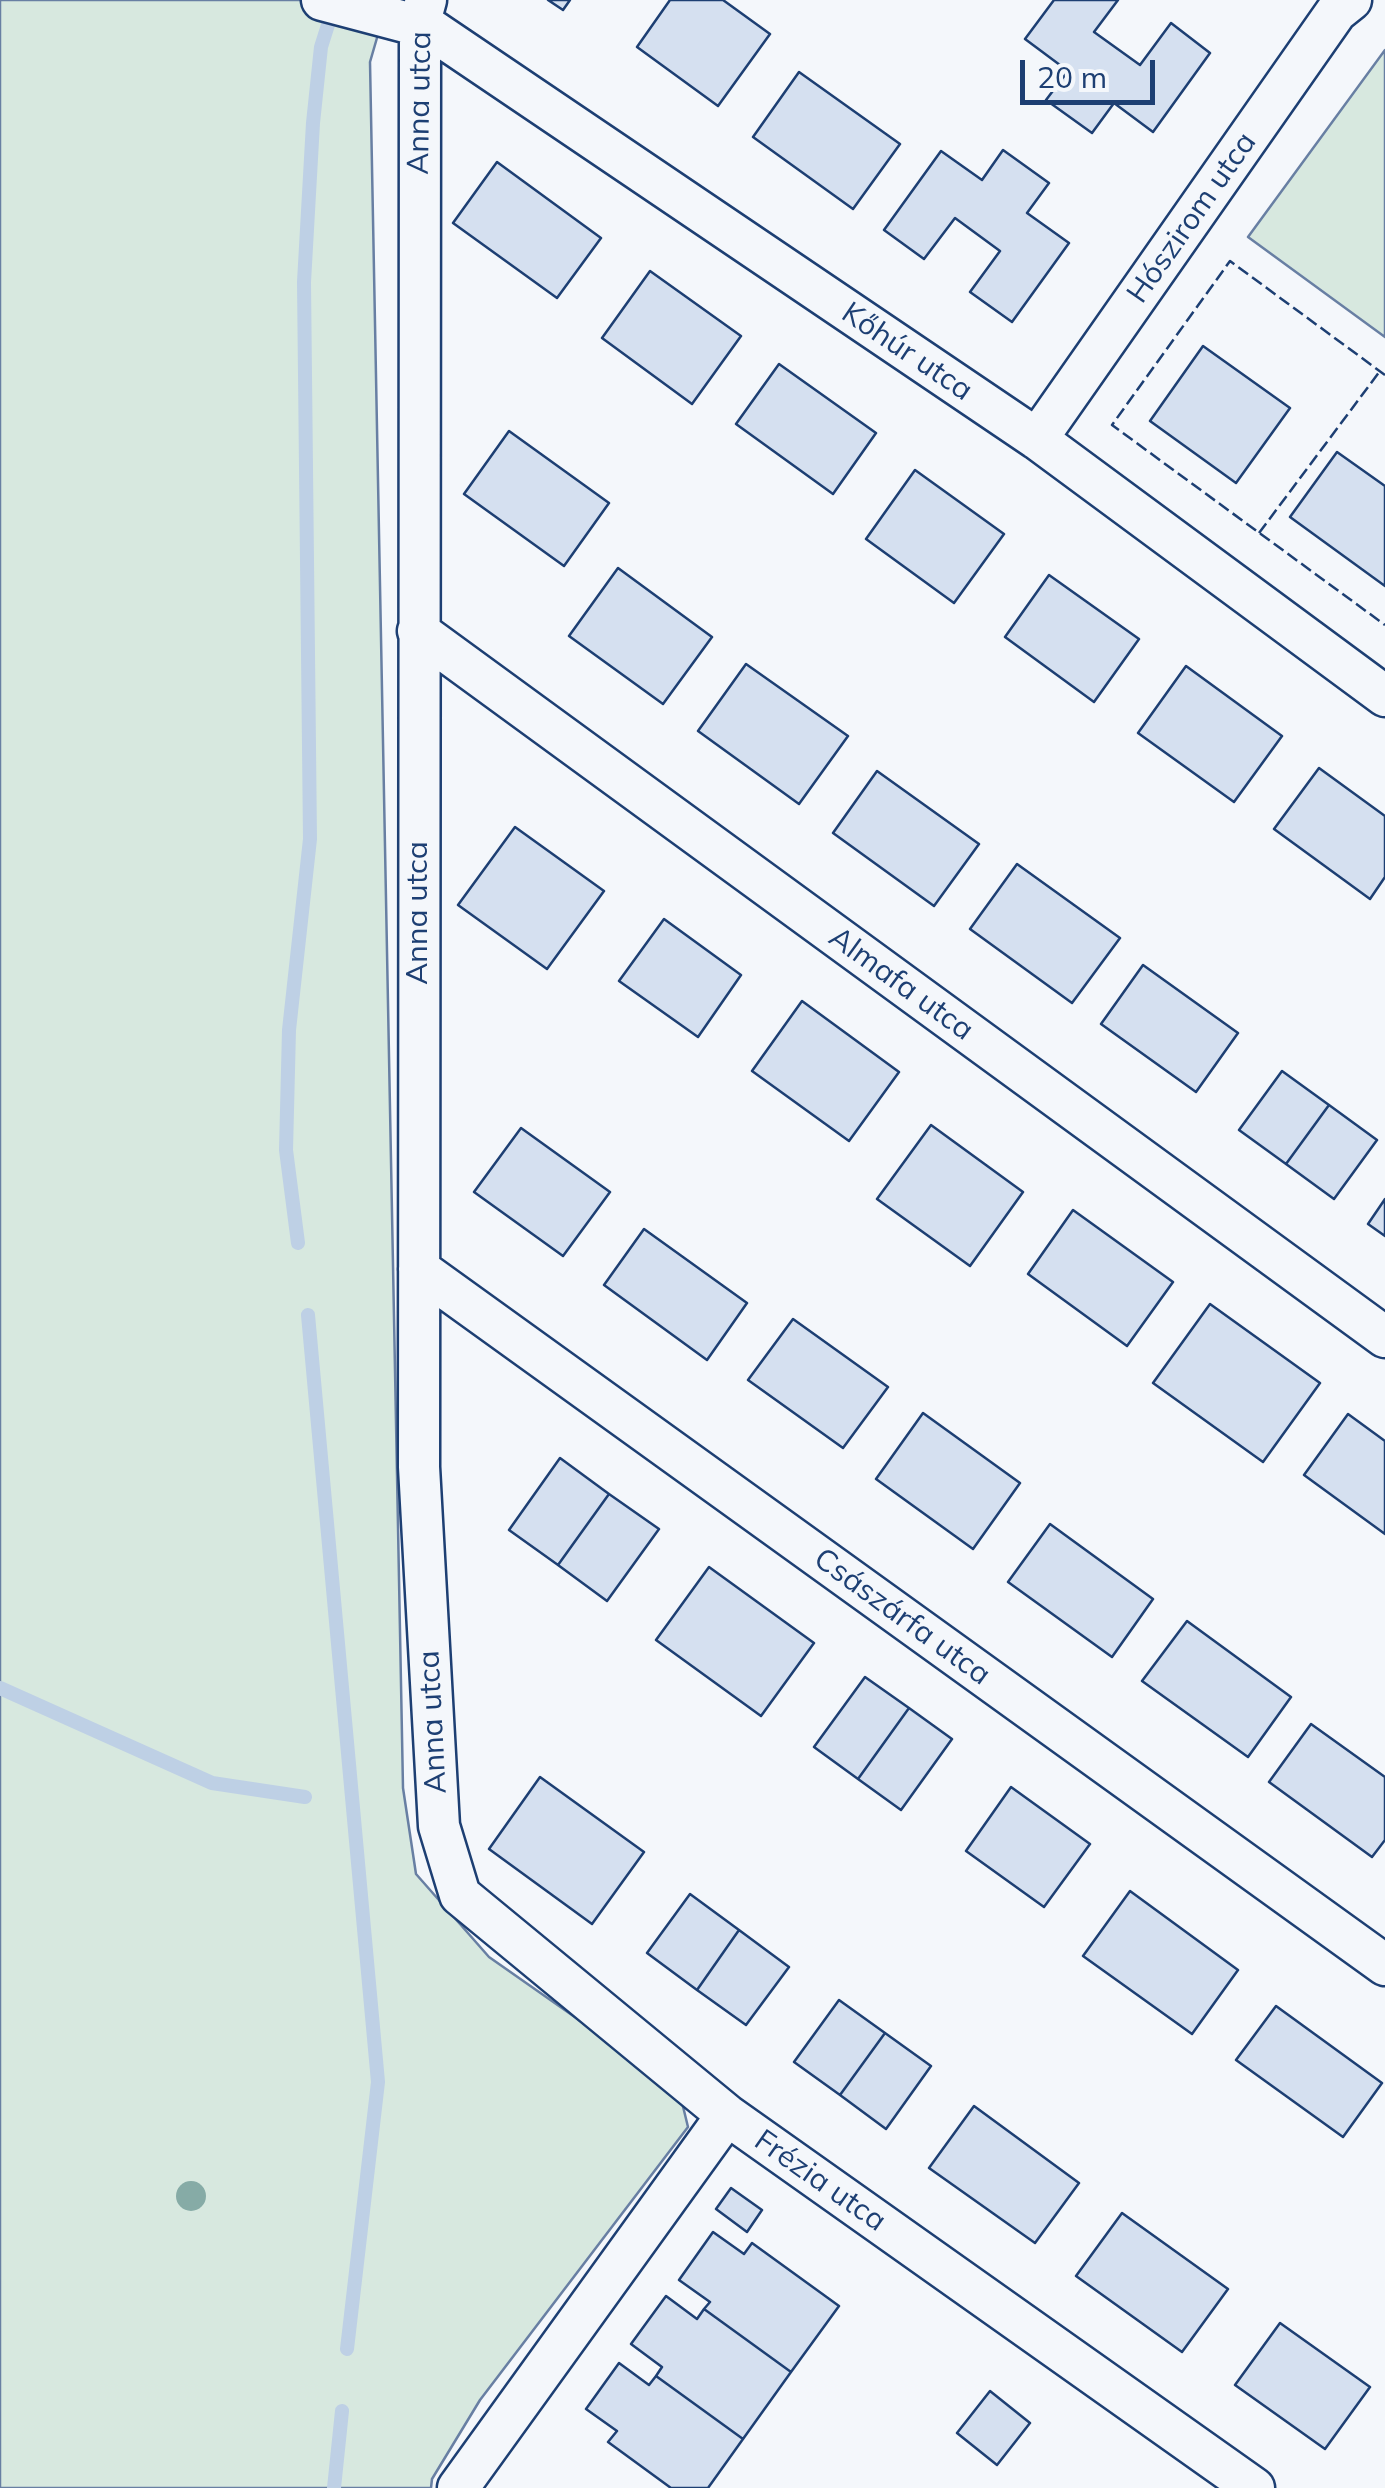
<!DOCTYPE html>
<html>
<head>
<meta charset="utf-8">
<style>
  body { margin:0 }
  #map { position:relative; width:1385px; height:2488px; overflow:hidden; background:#f4f7fb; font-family:Mulish,sans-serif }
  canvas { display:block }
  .scale { position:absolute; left:1020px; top:60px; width:135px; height:45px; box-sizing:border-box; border:5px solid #1d3f73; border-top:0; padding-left:12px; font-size:30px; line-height:35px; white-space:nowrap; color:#1d3f73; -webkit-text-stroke:8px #f4f7fb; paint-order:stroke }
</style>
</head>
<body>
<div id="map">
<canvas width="1385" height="2488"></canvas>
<div class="scale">20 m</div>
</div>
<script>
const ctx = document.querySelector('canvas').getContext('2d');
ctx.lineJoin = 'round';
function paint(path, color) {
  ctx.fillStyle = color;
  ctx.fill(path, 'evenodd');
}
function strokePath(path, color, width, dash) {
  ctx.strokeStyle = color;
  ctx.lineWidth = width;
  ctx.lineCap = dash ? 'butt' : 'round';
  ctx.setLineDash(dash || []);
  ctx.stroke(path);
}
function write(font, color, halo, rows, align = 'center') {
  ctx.font = font + ' Mulish,sans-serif';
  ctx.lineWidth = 8;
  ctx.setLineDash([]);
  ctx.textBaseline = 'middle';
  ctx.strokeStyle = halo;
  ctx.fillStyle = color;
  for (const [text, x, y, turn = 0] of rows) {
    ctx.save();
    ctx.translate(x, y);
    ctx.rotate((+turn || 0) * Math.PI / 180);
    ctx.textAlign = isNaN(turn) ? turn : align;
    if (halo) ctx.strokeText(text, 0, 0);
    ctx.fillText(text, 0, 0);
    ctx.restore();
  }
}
const green = new Path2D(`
  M 0,0 L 388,0 L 370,62 L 403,1788 L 416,1874 L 489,1957 L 679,2090 L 688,2127 L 480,2400 L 432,2479 L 431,2488 L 0,2488 Z
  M 1385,50 L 1385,337 L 1248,237 Z`);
const stream = new Path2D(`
  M 298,1243 L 286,1150 L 289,1030 L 310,839 L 304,282 L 313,123 L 321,47 L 333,9
  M 308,1315 L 378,2082 L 347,2349
  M 0,1688 L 212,1783 L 305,1797
  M 334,2488 L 342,2411`);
const building = new Path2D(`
  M 548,0 L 570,0 L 563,10 Z
  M 670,0 L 723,0 L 770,34 L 718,106 L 637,47 Z
  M 1054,0 L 1118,0 L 1094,32 L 1140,65 L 1171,23 L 1210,53 L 1153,132 L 1114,103 L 1092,133 L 1046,100 L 1068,71 L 1025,39 Z
  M 799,72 L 900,144 L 853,209 L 753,137 Z
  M 1003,150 L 1049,183 L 1027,213 L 1069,243 L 1012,322 L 970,292 L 1000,251 L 955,218 L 924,259 L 884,230 L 941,151 L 982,180 Z
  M 497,162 L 601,238 L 557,298 L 453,223 Z
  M 650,271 L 741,336 L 692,404 L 602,338 Z
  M 1203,346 L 1290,408 L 1236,483 L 1150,421 Z
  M 779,364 L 876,433 L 833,494 L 736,424 Z
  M 509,431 L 609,503 L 564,566 L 464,494 Z
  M 1337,452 L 1385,486 L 1385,586 L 1290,517 Z
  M 915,470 L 1004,534 L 954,603 L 866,539 Z
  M 618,568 L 712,637 L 663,704 L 569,636 Z
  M 1049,575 L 1139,639 L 1094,702 L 1005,637 Z
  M 746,664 L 848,736 L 799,804 L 698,731 Z
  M 1186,666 L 1282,736 L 1234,802 L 1138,733 Z
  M 1319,768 L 1385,816 L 1385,877 L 1370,899 L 1274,829 Z
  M 877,771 L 979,844 L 934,906 L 833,833 Z
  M 515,827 L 604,891 L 547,969 L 458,905 Z
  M 1017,864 L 1120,938 L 1072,1003 L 970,929 Z
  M 664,919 L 741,975 L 698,1037 L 619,981 Z
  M 1143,965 L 1238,1033 L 1196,1092 L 1101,1024 Z
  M 802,1001 L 899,1072 L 849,1141 L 752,1071 Z
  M 1282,1071 L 1329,1105 L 1286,1164 L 1239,1130 Z
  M 1329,1105 L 1377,1140 L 1334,1199 L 1286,1164 Z
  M 931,1125 L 1023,1192 L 970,1266 L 877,1199 Z
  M 521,1128 L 610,1192 L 563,1256 L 474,1192 Z
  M 1385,1199 L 1385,1236 L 1368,1224 Z
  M 1073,1210 L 1173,1282 L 1127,1346 L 1028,1274 Z
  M 644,1229 L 747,1303 L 707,1360 L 604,1285 Z
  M 1210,1304 L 1320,1383 L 1263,1462 L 1153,1383 Z
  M 793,1319 L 888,1387 L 843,1448 L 748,1380 Z
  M 923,1413 L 1020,1483 L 973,1549 L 876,1479 Z
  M 1348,1414 L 1385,1441 L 1385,1534 L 1304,1475 Z
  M 560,1458 L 609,1494 L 558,1565 L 509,1530 Z
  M 609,1494 L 659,1529 L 607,1601 L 558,1565 Z
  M 1050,1524 L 1153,1599 L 1112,1657 L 1008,1582 Z
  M 709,1567 L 814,1643 L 761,1716 L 656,1640 Z
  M 1187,1621 L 1291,1697 L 1248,1757 L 1142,1681 Z
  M 865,1677 L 909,1708 L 858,1779 L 814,1747 Z
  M 909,1708 L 952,1739 L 901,1810 L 858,1779 Z
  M 1311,1724 L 1385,1777 L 1385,1840 L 1372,1857 L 1269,1782 Z
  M 540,1777 L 644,1852 L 592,1924 L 489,1849 Z
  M 1011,1787 L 1090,1844 L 1044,1907 L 966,1851 Z
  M 1130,1891 L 1238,1970 L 1192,2034 L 1083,1956 Z
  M 690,1894 L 739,1930 L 697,1990 L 647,1953 Z
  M 739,1930 L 789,1967 L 746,2025 L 697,1990 Z
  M 839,2000 L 885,2033 L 840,2095 L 794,2062 Z
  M 1276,2006 L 1382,2083 L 1343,2137 L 1236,2060 Z
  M 885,2033 L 931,2066 L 886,2129 L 840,2095 Z
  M 974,2106 L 1079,2183 L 1035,2243 L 929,2168 Z
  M 731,2188 L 762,2210 L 747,2232 L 716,2209 Z
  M 1122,2213 L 1228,2289 L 1182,2352 L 1076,2276 Z
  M 713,2232 L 744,2254 L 752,2243 L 839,2306 L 791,2372 L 704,2309 L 710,2302 L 679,2280 Z
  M 666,2296 L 697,2319 L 704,2309 L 791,2372 L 743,2439 L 656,2376 L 662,2367 L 631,2344 Z
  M 1280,2323 L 1370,2387 L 1325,2449 L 1235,2385 Z
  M 619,2363 L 649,2385 L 656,2376 L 743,2439 L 708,2488 L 671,2488 L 608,2442 L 617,2431 L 586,2409 Z
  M 990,2391 L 1030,2423 L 997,2465 L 957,2433 Z`);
const minor = new Path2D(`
  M 322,0 L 405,22 L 420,22 L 1037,439 L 1385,696
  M 426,0 L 420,22 L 419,1467 L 439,1826 L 460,1895 L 727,2115 L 1254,2488
  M 1037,439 L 1336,12 L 1351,0
  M 418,631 L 1385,1337
  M 419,1269 L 1385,1965
  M 458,2488 L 727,2115`);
const fence = new Path2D(`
  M 1385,375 L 1230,261 L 1112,425 L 1385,625
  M 1259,533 L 1380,371`);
const trees = [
  [191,2196]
];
const streetNames = [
  ["Anna utca",420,103,-89],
  ["Hószirom utca",1192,218,-55],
  ["Kőhúr utca",907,352,34],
  ["Anna utca",418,913,-90],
  ["Almafa utca",901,984,36],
  ["Császárfa utca",902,1617,36],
  ["Anna utca",433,1722,-93],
  ["Frézia utca",820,2181,35]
];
paint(green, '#d7e8df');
strokePath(green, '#687fa3', 2.5);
strokePath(stream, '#bed0e5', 14);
paint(building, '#d5e0f0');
strokePath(building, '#1d3f73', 2.5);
strokePath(minor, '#1d3f73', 45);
strokePath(minor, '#f4f7fb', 40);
strokePath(fence, '#1d3f73', 2.5, [12, 5]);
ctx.fillStyle = '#86aba6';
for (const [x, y] of trees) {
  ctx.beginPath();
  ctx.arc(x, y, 15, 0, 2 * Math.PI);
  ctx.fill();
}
write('30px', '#1d3f73', '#f4f7fb', streetNames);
</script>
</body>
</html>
